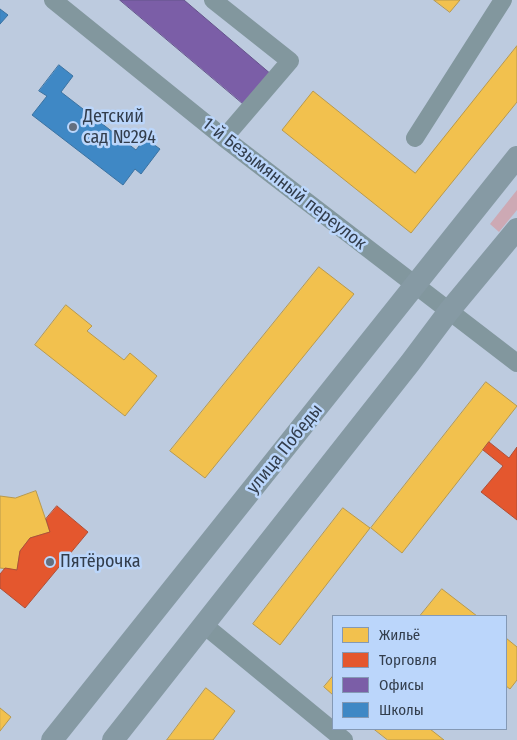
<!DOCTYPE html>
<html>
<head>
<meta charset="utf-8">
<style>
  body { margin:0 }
  #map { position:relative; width:517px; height:740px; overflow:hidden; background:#bdcbdf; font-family:"Fira Sans Condensed",sans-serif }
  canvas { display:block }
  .legend { position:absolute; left:332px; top:615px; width:175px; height:115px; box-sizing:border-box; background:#bbd6fb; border:1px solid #8499b5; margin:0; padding:6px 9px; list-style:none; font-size:15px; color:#323d4c }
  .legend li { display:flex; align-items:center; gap:10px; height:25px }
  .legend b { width:25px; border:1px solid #8499b5 }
</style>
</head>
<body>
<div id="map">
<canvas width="517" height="740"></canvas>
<ul class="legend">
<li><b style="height:14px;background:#f2c14e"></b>Жильё</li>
<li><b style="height:14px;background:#e4572e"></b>Торговля</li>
<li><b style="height:14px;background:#7b5ea7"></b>Офисы</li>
<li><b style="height:14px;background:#3f88c5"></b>Школы</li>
</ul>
</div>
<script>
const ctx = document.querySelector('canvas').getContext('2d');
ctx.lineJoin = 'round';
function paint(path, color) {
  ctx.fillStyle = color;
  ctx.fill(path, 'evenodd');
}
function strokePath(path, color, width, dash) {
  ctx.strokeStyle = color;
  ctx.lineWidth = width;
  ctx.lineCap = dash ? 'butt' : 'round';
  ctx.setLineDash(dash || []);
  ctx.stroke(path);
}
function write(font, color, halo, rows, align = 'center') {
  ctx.font = font + ' "Fira Sans Condensed",sans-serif';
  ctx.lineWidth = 5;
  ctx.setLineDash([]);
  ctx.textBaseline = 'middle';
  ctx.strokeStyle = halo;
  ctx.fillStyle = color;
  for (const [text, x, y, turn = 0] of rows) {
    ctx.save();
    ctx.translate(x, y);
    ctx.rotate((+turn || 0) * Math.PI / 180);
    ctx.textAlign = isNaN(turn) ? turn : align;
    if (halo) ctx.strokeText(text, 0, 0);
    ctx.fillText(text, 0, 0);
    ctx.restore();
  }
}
const green = new Path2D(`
  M 517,190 L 517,210 L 499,232 L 490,224 Z`);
const homes = new Path2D(`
  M 434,0 L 460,0 L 450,12 Z
  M 517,46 L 517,102 L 411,233 L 282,130 L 313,91 L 415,173 Z
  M 319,267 L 354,294 L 205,478 L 170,451 Z
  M 66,305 L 92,326 L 87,331 L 124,360 L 130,353 L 157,376 L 125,416 L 35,345 Z
  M 486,382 L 517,406 L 402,553 L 371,528 Z
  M 36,491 L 50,532 L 30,538 L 20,551 L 17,570 L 0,568 L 0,496 L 15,498 Z
  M 343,508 L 370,528 L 280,645 L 253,624 Z
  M 442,589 L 477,616 L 420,616 Z
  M 506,638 L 517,647 L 517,680 L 510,689 L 506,686 Z
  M 333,676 L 333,695 L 324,687 Z
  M 206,688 L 235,711 L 213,740 L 167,740 Z
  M 0,708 L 11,717 L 0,731 Z
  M 374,729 L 430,729 L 444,740 L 388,740 Z`);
const shops = new Path2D(`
  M 489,442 L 509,458 L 517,447 L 517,520 L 481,492 L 503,466 L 483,450 Z
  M 57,506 L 88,532 L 25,608 L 0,588 L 0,574 L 5,568 L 17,570 L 20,551 L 30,538 L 50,532 L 46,519 Z`);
const offices = new Path2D(`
  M 120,0 L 184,0 L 272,75 L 246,106 Z`);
const schools = new Path2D(`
  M 0,9 L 8,15 L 0,24 Z
  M 59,65 L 73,76 L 61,92 L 136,150 L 145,138 L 160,149 L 141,174 L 135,169 L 123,185 L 32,115 L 47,96 L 39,91 Z`);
const minor = new Path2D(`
  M 53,0 L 224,138 L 517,363
  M 213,0 L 290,61 L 224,138
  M 415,138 L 503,0
  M 204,625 L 344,740`);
const major = new Path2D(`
  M 52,740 L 517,157
  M 113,740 L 410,363 L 449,311 L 517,229`);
const markers = [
  [73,127,5,"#636f7f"],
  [50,562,5,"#636f7f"]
];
const poiNames = [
  ["Детский",83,117],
  ["сад №294",83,138],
  ["Пятёрочка",60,562]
];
const streetNames = [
  ["1-й Безымянный переулок",284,184,38],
  ["улица Победы",285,449,-51]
];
paint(green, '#cda9b4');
paint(homes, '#f2c14e');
strokePath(homes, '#b8994d', 1);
paint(shops, '#e4572e');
strokePath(shops, '#af4f37', 1);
paint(offices, '#7b5ea7');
strokePath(offices, '#65548c', 1);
paint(schools, '#3f88c5');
strokePath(schools, '#3b72a1', 1);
strokePath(minor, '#82979e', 18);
strokePath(major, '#869aa4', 22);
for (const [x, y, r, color] of markers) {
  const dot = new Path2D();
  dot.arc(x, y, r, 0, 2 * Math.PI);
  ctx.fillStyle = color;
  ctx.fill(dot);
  strokePath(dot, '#bbd6fb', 2);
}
write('18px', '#323d4c', '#bbd6fb', poiNames, 'left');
write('18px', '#323d4c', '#bbd6fb', streetNames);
</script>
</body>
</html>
